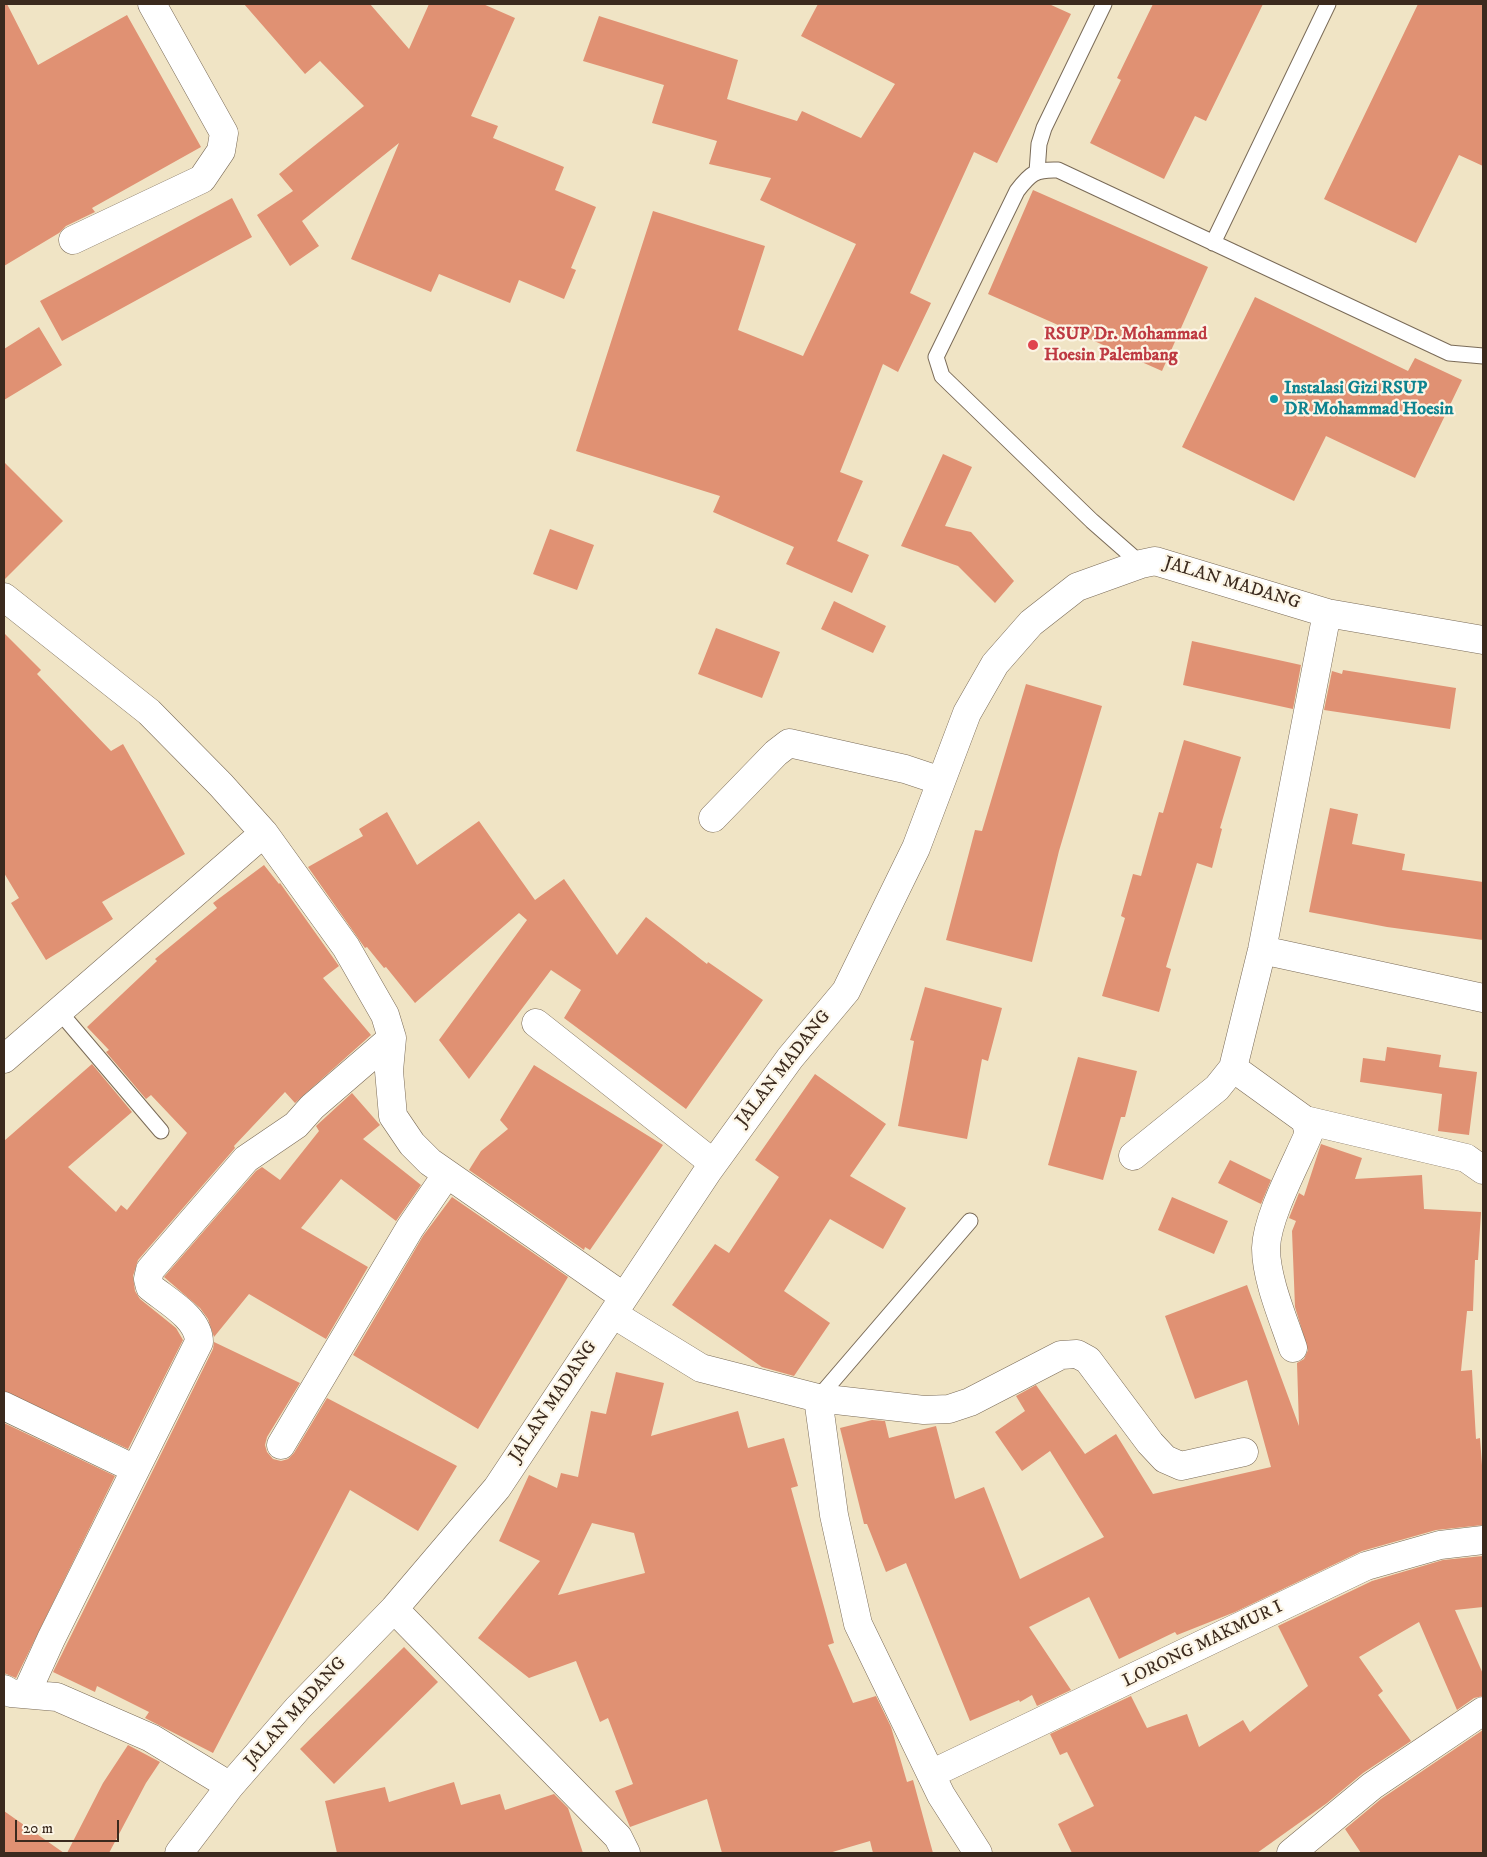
<!DOCTYPE html>
<html>
<head>
<meta charset="utf-8">
<style>
  body { margin:0 }
  #map { position:relative; width:1487px; height:1857px; overflow:hidden; background:#f0e4c5; font-family:"IM FELL DW Pica",serif }
  canvas { display:block }
  .frame { position:absolute; inset:0; border:5px solid #3b2a1e; pointer-events:none }
  .scale { position:absolute; left:15px; top:1820px; width:104px; height:22px; box-sizing:border-box; border:2px solid #3b2a1e; border-top:0; padding-left:6px; font-size:15px; line-height:18px; white-space:nowrap; color:#3b2a1e; -webkit-text-stroke:4px #fcf5e5; paint-order:stroke }
</style>
</head>
<body>
<div id="map">
<canvas width="1487" height="1857"></canvas>
<div class="frame"></div>
<div class="scale">20 m</div>
</div>
<script>
const ctx = document.querySelector('canvas').getContext('2d');
ctx.lineJoin = 'round';
function paint(path, color) {
  ctx.fillStyle = color;
  ctx.fill(path, 'evenodd');
}
function strokePath(path, color, width, dash) {
  ctx.strokeStyle = color;
  ctx.lineWidth = width;
  ctx.lineCap = dash ? 'butt' : 'round';
  ctx.setLineDash(dash || []);
  ctx.stroke(path);
}
function write(font, color, halo, rows, align = 'center') {
  ctx.font = font + ' "IM FELL DW Pica",serif';
  ctx.lineWidth = 4.5;
  ctx.setLineDash([]);
  ctx.textBaseline = 'middle';
  ctx.strokeStyle = halo;
  ctx.fillStyle = color;
  for (const [text, x, y, turn = 0] of rows) {
    ctx.save();
    ctx.translate(x, y);
    ctx.rotate((+turn || 0) * Math.PI / 180);
    ctx.textAlign = isNaN(turn) ? turn : align;
    if (halo) ctx.strokeText(text, 0, 0);
    ctx.fillText(text, 0, 0);
    ctx.restore();
  }
}
const building = new Path2D(`
  M 4,4 L 7,4 L 38,65 L 127,15 L 201,147 L 92,208 L 95,212 L 66,226 L 59,233 L 4,266 Z
  M 244,4 L 370,4 L 409,49 L 429,4 L 483,4 L 515,18 L 471,116 L 498,126 L 493,138 L 564,167 L 555,190 L 596,207 L 571,268 L 576,270 L 564,299 L 519,280 L 510,303 L 439,274 L 431,292 L 351,259 L 399,143 L 302,221 L 319,246 L 290,266 L 257,215 L 293,191 L 279,174 L 364,106 L 320,61 L 305,74 Z
  M 818,4 L 1049,4 L 1071,14 L 997,163 L 974,152 L 910,293 L 931,303 L 898,372 L 883,364 L 840,472 L 863,481 L 837,541 L 869,555 L 852,593 L 786,564 L 794,547 L 713,512 L 720,496 L 576,451 L 653,211 L 765,246 L 738,330 L 803,356 L 856,244 L 760,200 L 771,178 L 709,164 L 717,141 L 652,123 L 664,85 L 583,61 L 599,16 L 738,60 L 727,99 L 797,121 L 802,111 L 861,138 L 895,84 L 801,36 Z
  M 1153,4 L 1263,4 L 1206,121 L 1195,116 L 1164,179 L 1090,143 L 1121,80 L 1117,78 Z
  M 1418,4 L 1483,4 L 1483,166 L 1459,155 L 1416,243 L 1324,199 Z
  M 1033,190 L 1208,267 L 1162,371 L 988,294 Z
  M 232,198 L 252,237 L 62,341 L 40,301 Z
  M 1255,297 L 1408,371 L 1415,358 L 1462,380 L 1415,478 L 1326,436 L 1294,501 L 1182,447 Z
  M 39,327 L 62,365 L 4,400 L 4,349 Z
  M 943,454 L 972,467 L 945,526 L 971,532 L 1014,581 L 995,603 L 958,566 L 901,546 Z
  M 4,462 L 63,521 L 4,580 Z
  M 550,529 L 594,545 L 577,590 L 533,574 Z
  M 834,601 L 886,626 L 873,653 L 821,629 Z
  M 716,628 L 780,652 L 762,698 L 698,674 Z
  M 4,633 L 41,670 L 37,674 L 111,751 L 123,744 L 185,854 L 102,902 L 113,919 L 46,960 L 11,903 L 19,898 L 4,873 Z
  M 1192,641 L 1301,665 L 1293,709 L 1183,685 Z
  M 1343,670 L 1456,688 L 1450,729 L 1324,710 L 1332,671 L 1342,674 Z
  M 1026,684 L 1102,706 L 1059,851 L 1032,962 L 946,940 L 975,830 L 982,831 Z
  M 1184,740 L 1241,757 L 1220,828 L 1222,829 L 1212,868 L 1197,863 L 1166,967 L 1171,969 L 1159,1012 L 1102,996 L 1125,918 L 1121,916 L 1133,874 L 1141,876 L 1159,812 L 1163,813 Z
  M 1330,808 L 1358,814 L 1352,844 L 1405,854 L 1402,870 L 1483,882 L 1483,940 L 1387,927 L 1309,912 Z
  M 387,812 L 417,865 L 479,821 L 535,900 L 564,879 L 617,955 L 646,917 L 707,964 L 708,962 L 763,1000 L 686,1109 L 564,1018 L 581,990 L 551,970 L 469,1079 L 439,1040 L 527,920 L 519,913 L 415,1003 L 386,967 L 384,968 L 367,947 L 365,948 L 308,867 L 363,836 L 359,829 Z
  M 264,865 L 279,884 L 280,883 L 339,966 L 323,978 L 371,1035 L 295,1103 L 285,1092 L 234,1146 L 235,1148 L 138,1260 L 133,1276 L 135,1291 L 140,1299 L 176,1328 L 183,1340 L 128,1449 L 4,1391 L 4,1141 L 92,1064 L 132,1112 L 68,1167 L 116,1212 L 121,1205 L 127,1210 L 187,1133 L 151,1095 L 146,1099 L 106,1052 L 109,1050 L 87,1027 L 157,961 L 155,959 L 217,908 L 213,903 Z
  M 925,987 L 1002,1008 L 988,1061 L 982,1059 L 967,1139 L 898,1126 L 914,1041 L 910,1040 Z
  M 1387,1047 L 1441,1055 L 1439,1067 L 1477,1072 L 1469,1135 L 1438,1131 L 1442,1094 L 1360,1082 L 1363,1058 L 1385,1061 Z
  M 1078,1057 L 1137,1071 L 1125,1117 L 1121,1117 L 1103,1180 L 1048,1165 Z
  M 534,1065 L 663,1145 L 590,1250 L 585,1247 L 584,1250 L 469,1170 L 481,1151 L 508,1129 L 500,1120 Z
  M 815,1074 L 886,1124 L 850,1176 L 906,1208 L 883,1249 L 830,1219 L 784,1291 L 830,1323 L 794,1376 L 762,1367 L 672,1305 L 715,1244 L 729,1253 L 779,1177 L 755,1160 Z
  M 352,1093 L 380,1125 L 363,1139 L 421,1185 L 396,1221 L 341,1179 L 301,1228 L 368,1267 L 326,1339 L 249,1294 L 214,1337 L 208,1319 L 200,1308 L 164,1277 L 256,1171 L 262,1167 L 280,1180 L 319,1131 L 316,1126 Z
  M 1321,1144 L 1362,1158 L 1355,1179 L 1422,1175 L 1424,1209 L 1481,1212 L 1478,1260 L 1475,1260 L 1473,1311 L 1467,1311 L 1461,1371 L 1472,1370 L 1476,1439 L 1480,1438 L 1483,1479 L 1483,1525 L 1436,1530 L 1362,1551 L 1235,1612 L 1177,1635 L 1175,1632 L 1119,1659 L 1089,1597 L 1029,1627 L 1071,1690 L 1037,1706 L 1032,1695 L 1020,1702 L 1019,1700 L 970,1721 L 906,1563 L 886,1572 L 867,1524 L 864,1524 L 840,1428 L 872,1420 L 885,1421 L 889,1438 L 936,1426 L 955,1499 L 984,1487 L 1020,1579 L 1104,1537 L 1050,1451 L 1022,1471 L 995,1432 L 1025,1411 L 1016,1396 L 1036,1385 L 1085,1454 L 1116,1434 L 1153,1494 L 1271,1467 L 1247,1380 L 1195,1399 L 1165,1316 L 1247,1285 L 1299,1426 L 1297,1363 L 1304,1359 L 1308,1350 L 1295,1307 L 1292,1231 L 1296,1221 L 1289,1218 L 1299,1193 L 1304,1196 Z
  M 1230,1160 L 1271,1180 L 1261,1204 L 1218,1183 Z
  M 452,1197 L 568,1277 L 478,1429 L 353,1355 L 423,1236 Z
  M 1172,1197 L 1228,1221 L 1214,1254 L 1158,1230 Z
  M 214,1342 L 300,1383 L 267,1437 L 265,1445 L 267,1452 L 273,1459 L 281,1461 L 288,1459 L 294,1453 L 327,1398 L 457,1466 L 418,1531 L 350,1490 L 213,1753 L 145,1718 L 149,1712 L 97,1686 L 95,1692 L 53,1672 L 213,1349 Z
  M 616,1372 L 664,1383 L 651,1436 L 738,1411 L 748,1448 L 784,1438 L 798,1486 L 791,1488 L 834,1643 L 828,1645 L 853,1703 L 876,1696 L 891,1727 L 907,1782 L 913,1780 L 933,1853 L 873,1853 L 870,1841 L 829,1853 L 722,1853 L 707,1799 L 630,1827 L 615,1791 L 633,1784 L 608,1718 L 600,1722 L 576,1661 L 529,1678 L 478,1638 L 540,1561 L 499,1541 L 529,1475 L 557,1488 L 561,1473 L 578,1477 L 591,1411 L 606,1414 ZM 592,1523 L 634,1533 L 645,1573 L 558,1595 Z
  M 4,1423 L 115,1476 L 16,1678 L 4,1673 Z
  M 1483,1556 L 1483,1607 L 1455,1610 L 1483,1674 L 1483,1696 L 1474,1698 L 1457,1710 L 1419,1622 L 1359,1657 L 1383,1691 L 1378,1695 L 1411,1741 L 1363,1773 L 1327,1803 L 1257,1853 L 1072,1853 L 1058,1824 L 1094,1806 L 1067,1752 L 1060,1755 L 1050,1734 L 1131,1696 L 1147,1728 L 1187,1714 L 1199,1747 L 1243,1720 L 1250,1732 L 1308,1686 L 1278,1626 L 1372,1581 L 1443,1560 Z
  M 404,1647 L 438,1682 L 334,1784 L 300,1749 Z
  M 1483,1730 L 1483,1853 L 1361,1853 L 1345,1829 L 1381,1799 Z
  M 128,1745 L 160,1762 L 146,1783 L 109,1853 L 67,1853 L 103,1783 Z
  M 454,1782 L 461,1805 L 500,1794 L 505,1810 L 554,1794 L 568,1808 L 583,1853 L 337,1853 L 325,1801 L 385,1787 L 389,1802 Z
  M 4,1811 L 64,1853 L 4,1853 Z`);
const service = new Path2D(`
  M 1037,172 L 1039,144 L 1044,128 L 1104,4
  M 1213,243 L 1328,4
  M 1141,564 L 1092,521 L 942,376 L 936,357 L 1017,191 C 1030,174 1035,169 1058,170 L 1449,353 L 1483,356
  M 58,1010 L 161,1131
  M 818,1398 L 970,1221`);
const minor = new Path2D(`
  M 73,240 L 202,179 L 221,151 L 224,133 L 152,4
  M 4,597 L 149,712 L 221,785 L 264,833 L 346,947 L 385,1015 L 392,1038 L 389,1071 L 393,1116 L 412,1144 L 430,1162 L 624,1297
  M 713,818 L 776,753 L 789,743 L 905,769 L 941,781
  M 1262,950 L 1483,998
  M 536,1023 L 713,1163
  M 4,1059 L 264,833
  M 1233,1068 L 1305,1120 L 1309,1133 C 1296,1164 1267,1216 1266,1248 C 1266,1279 1283,1318 1293,1348
  M 1305,1120 L 1466,1158 L 1483,1170
  M 1133,1156 L 1217,1088 L 1233,1068 L 1262,950 L 1327,613
  M 613,1314 L 701,1368 L 818,1398 L 834,1515 L 858,1624 L 941,1795 L 978,1853
  M 818,1398 L 924,1410 L 949,1409 L 970,1402 L 1061,1355 L 1077,1354 L 1088,1360 L 1150,1443 L 1165,1459 L 1181,1466 L 1244,1452
  M 4,1406 L 135,1469
  M 281,1445 L 410,1228 L 447,1174
  M 394,1609 L 618,1837 L 626,1853
  M 4,1689 L 11,1693 L 57,1697 L 151,1738 L 230,1786
  M 26,1694 L 51,1639 L 199,1342 C 199,1318 167,1301 150,1287 L 148,1279 L 150,1270 L 246,1159 L 296,1125 L 312,1107 L 392,1038
  M 931,1774 L 1366,1566 L 1440,1545 L 1483,1540
  M 179,1853 L 230,1786 L 298,1708 L 394,1609 L 497,1488 L 708,1171 L 790,1058 L 846,991 L 916,848 L 967,713 L 995,664 L 1031,623 L 1077,587 L 1141,564 L 1155,561 L 1327,613 L 1483,640
  M 1291,1853 L 1372,1786 L 1483,1711`);
const markers = [
  [1033,345,6,"#e0444e"],
  [1274,399,5,"#0f9aa8"]
];
const healthNames = [
  ["RSUP Dr. Mohammad",1044,335],
  ["Hoesin Palembang",1044,356]
];
const cultureNames = [
  ["Instalasi Gizi RSUP",1284,389],
  ["DR Mohammad Hoesin",1284,410]
];
const streetNames = [
  ["JALAN MADANG",1232,584,17],
  ["JALAN MADANG",784,1069,-52],
  ["JALAN MADANG",554,1402,-56],
  ["LORONG MAKMUR I",1203,1645,-26],
  ["JALAN MADANG",296,1713,-48]
];
paint(building, '#e09173');
strokePath(service, '#7a6b58', 17);
strokePath(minor, '#7a6b58', 29);
strokePath(service, '#fff', 15);
strokePath(minor, '#fff', 28);
for (const [x, y, r, color] of markers) {
  const dot = new Path2D();
  dot.arc(x, y, r, 0, 2 * Math.PI);
  ctx.fillStyle = color;
  ctx.fill(dot);
  strokePath(dot, '#fcf5e5', 2);
}
write('bold 18px', '#be3a42', '#fcf5e5', healthNames, 'left');
write('bold 18px', '#0d838f', '#fcf5e5', cultureNames, 'left');
write('18px', '#3b2a1e', '#fcf5e5', streetNames);
</script>
</body>
</html>
